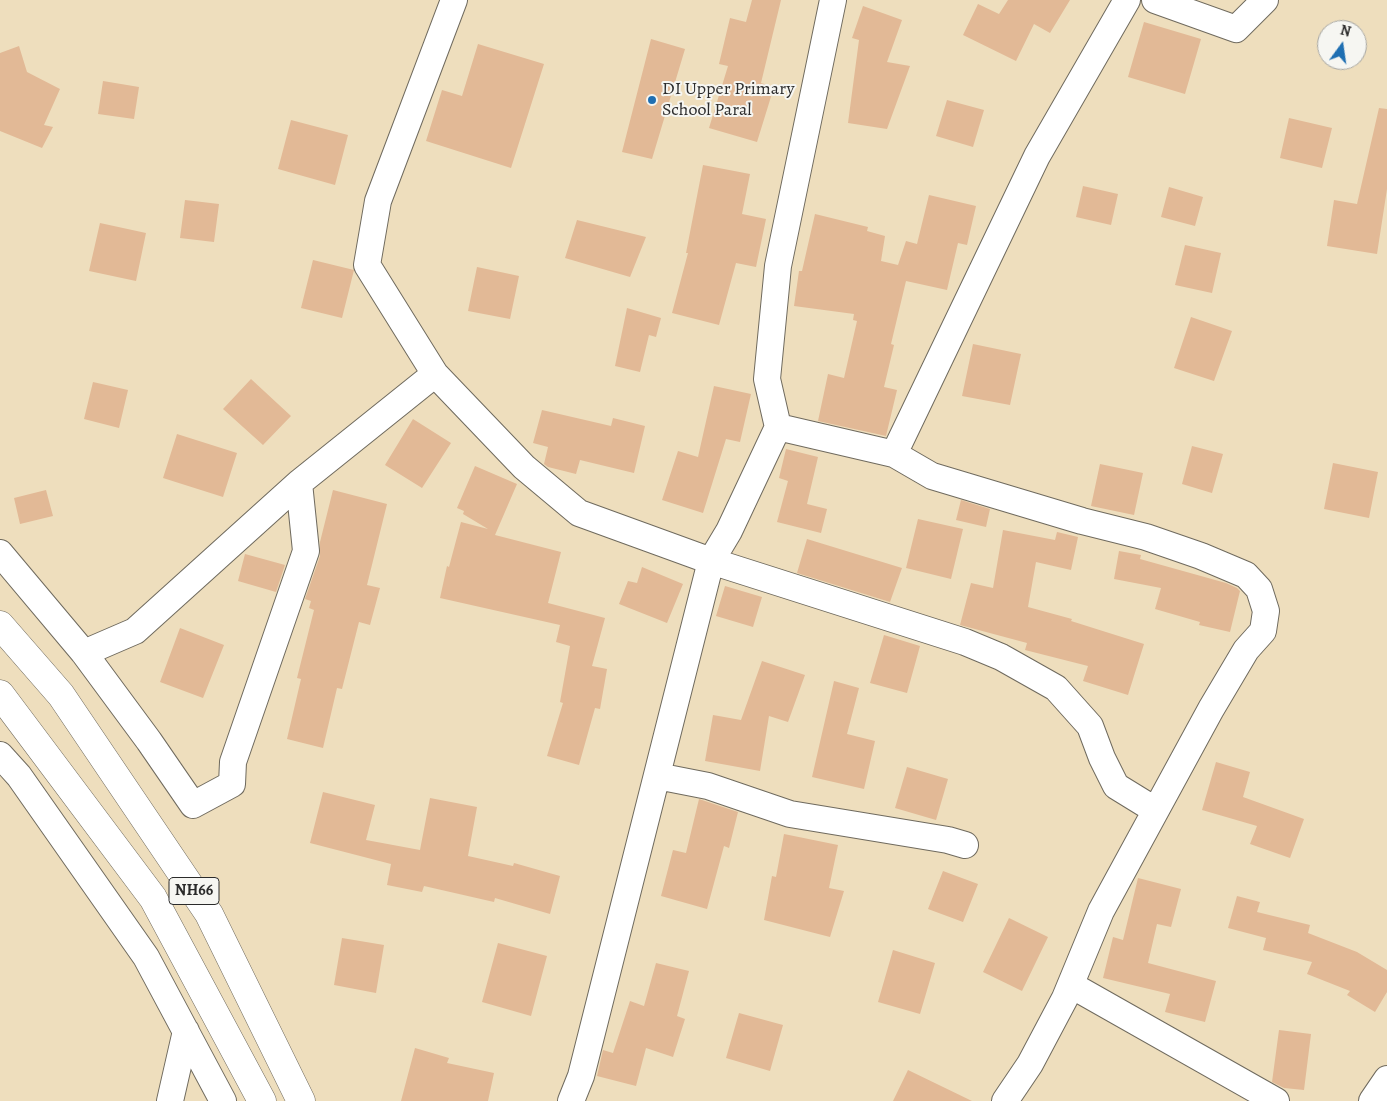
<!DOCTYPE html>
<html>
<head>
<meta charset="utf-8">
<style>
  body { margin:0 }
  #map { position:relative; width:1387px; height:1101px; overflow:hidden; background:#eedebd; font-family:Alegreya,serif }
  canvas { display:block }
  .north { position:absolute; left:1317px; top:20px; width:50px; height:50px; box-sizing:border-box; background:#f6f6f2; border:1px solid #a5a5a2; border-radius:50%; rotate:14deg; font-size:14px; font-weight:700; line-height:20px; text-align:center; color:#2b2b2b }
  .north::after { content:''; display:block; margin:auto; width:18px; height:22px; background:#1f6fb2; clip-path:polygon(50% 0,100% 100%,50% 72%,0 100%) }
</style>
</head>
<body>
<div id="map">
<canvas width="1387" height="1101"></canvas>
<div class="north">N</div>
</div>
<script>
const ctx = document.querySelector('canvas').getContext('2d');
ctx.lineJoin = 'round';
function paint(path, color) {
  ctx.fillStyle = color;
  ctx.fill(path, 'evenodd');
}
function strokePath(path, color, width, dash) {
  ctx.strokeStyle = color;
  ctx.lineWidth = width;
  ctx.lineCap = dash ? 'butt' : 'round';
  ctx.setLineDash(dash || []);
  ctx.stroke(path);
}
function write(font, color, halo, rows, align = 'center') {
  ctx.font = font + ' Alegreya,serif';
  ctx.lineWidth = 4;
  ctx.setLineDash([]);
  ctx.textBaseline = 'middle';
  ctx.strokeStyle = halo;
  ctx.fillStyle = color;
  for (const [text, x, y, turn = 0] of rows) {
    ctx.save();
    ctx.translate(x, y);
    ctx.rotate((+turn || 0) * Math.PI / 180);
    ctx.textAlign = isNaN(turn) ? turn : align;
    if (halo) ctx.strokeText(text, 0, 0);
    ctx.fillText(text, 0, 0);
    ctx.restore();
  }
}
const building = new Path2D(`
  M 752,0 L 781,0 L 761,83 L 774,87 L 757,142 L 709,128 L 728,66 L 719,64 L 730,18 L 746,22 Z
  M 1008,0 L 1070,0 L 1050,33 L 1034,24 L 1016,61 L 963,35 L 978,4 L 999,14 Z
  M 863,6 L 902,20 L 887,62 L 910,66 L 887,129 L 848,123 L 859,40 L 852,38 Z
  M 1144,22 L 1201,39 L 1185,94 L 1128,77 Z
  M 651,39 L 685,49 L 652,159 L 622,152 Z
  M 478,44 L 544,64 L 511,168 L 426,141 L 442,90 L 462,96 Z
  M 19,46 L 27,72 L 60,89 L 44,125 L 53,127 L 42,148 L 0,131 L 0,53 Z
  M 103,81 L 139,87 L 134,119 L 98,114 Z
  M 947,100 L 984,110 L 973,147 L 936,136 Z
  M 1379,108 L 1387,109 L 1387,189 L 1377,254 L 1327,246 L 1334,200 L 1357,204 Z
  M 1289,118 L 1332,128 L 1322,168 L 1280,158 Z
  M 291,120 L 348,135 L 335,185 L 278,169 Z
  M 703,165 L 750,174 L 742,214 L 766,219 L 756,267 L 736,263 L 719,325 L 672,313 L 688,253 L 686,253 Z
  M 1083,186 L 1118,194 L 1111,225 L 1076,217 Z
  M 1169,187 L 1203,197 L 1195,226 L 1161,217 Z
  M 929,195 L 976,206 L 967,245 L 958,243 L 947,290 L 906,281 L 891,344 L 894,345 L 884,387 L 897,390 L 886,436 L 818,421 L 828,374 L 844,378 L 857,321 L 853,320 L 854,314 L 794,306 L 799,271 L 802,271 L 815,214 L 868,227 L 867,231 L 885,236 L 881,261 L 898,265 L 906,241 L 917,244 Z
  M 185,200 L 219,204 L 214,242 L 180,238 Z
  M 577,220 L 646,237 L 630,277 L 565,258 Z
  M 100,223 L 146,233 L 136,281 L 89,271 Z
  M 1185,245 L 1221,253 L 1212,293 L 1175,285 Z
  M 313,260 L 354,270 L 342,318 L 301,308 Z
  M 477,267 L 519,276 L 510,319 L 468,311 Z
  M 627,308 L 661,318 L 656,337 L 649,335 L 640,372 L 615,366 Z
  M 1191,317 L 1232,331 L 1214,381 L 1174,368 Z
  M 973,344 L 1021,354 L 1010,405 L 962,396 Z
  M 251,379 L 291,416 L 263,445 L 223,409 Z
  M 93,382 L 128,390 L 119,428 L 84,419 Z
  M 714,386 L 751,394 L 740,442 L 726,439 L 703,513 L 662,500 L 678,451 L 698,457 Z
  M 542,410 L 611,426 L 613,418 L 645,426 L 634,473 L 580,460 L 576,474 L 548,467 L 544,464 L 548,447 L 533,443 Z
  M 413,419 L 451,443 L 422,488 L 385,465 Z
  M 177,434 L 237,453 L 223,497 L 163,478 Z
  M 1192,446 L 1223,454 L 1212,493 L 1182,484 Z
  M 786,449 L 818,457 L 807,504 L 827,509 L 821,533 L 777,522 L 788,481 L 779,478 Z
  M 1333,463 L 1378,472 L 1369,518 L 1324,509 Z
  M 1100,464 L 1143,473 L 1134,515 L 1091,506 Z
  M 475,466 L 517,484 L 495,535 L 561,552 L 548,603 L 605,618 L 592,666 L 607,669 L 600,709 L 595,708 L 579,765 L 547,756 L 563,703 L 560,702 L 570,646 L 556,642 L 560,625 L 440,598 L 447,566 L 449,567 L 461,522 L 488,529 L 463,514 L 464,511 L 457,508 Z
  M 46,490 L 53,516 L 20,524 L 14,498 Z
  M 333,490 L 387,504 L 367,585 L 380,588 L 370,625 L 359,622 L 342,689 L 337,688 L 323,748 L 287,739 L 301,679 L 297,678 L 314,610 L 309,608 L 311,601 L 305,599 L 320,556 L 320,542 Z
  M 961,500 L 990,509 L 986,527 L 956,520 Z
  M 918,519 L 963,529 L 951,579 L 906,568 Z
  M 1003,530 L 1055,540 L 1057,532 L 1078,537 L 1071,570 L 1036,562 L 1028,607 L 1072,619 L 1071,621 L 1144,644 L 1128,695 L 1083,681 L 1088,666 L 1025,650 L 1027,643 L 960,625 L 971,583 L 993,588 Z
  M 807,539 L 902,568 L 890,602 L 797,573 Z
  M 1119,551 L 1141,555 L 1140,559 L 1226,583 L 1237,588 L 1240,591 L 1230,632 L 1199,625 L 1200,622 L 1155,609 L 1161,588 L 1114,579 Z
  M 245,554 L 285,565 L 276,592 L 238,581 Z
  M 642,567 L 683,584 L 667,623 L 619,604 L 628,581 L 637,583 Z
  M 725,586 L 762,597 L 753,627 L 716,616 Z
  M 180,628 L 224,645 L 203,698 L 160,682 Z
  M 884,635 L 920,646 L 907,693 L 870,683 Z
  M 762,661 L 805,675 L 788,722 L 769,716 L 760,771 L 705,761 L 713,715 L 741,720 Z
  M 834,681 L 859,688 L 847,734 L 875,741 L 864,789 L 812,777 Z
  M 1216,762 L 1250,772 L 1243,797 L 1304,819 L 1290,858 L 1250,844 L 1257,826 L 1202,810 Z
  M 907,767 L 948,779 L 936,820 L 895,808 Z
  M 323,792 L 375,805 L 366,840 L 420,850 L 430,798 L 477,807 L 468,856 L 513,866 L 514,863 L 560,876 L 550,914 L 495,898 L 494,902 L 424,886 L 422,892 L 387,885 L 391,864 L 310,843 Z
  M 699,799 L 738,812 L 729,848 L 724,846 L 707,909 L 661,896 L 673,850 L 686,853 Z
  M 784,834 L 838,845 L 829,888 L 844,891 L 830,937 L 764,920 L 772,876 L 776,877 Z
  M 943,871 L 978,884 L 963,922 L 928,909 Z
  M 1138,878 L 1181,889 L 1171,927 L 1157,924 L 1148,963 L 1216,981 L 1205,1022 L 1165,1012 L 1170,994 L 1103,978 L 1113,937 L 1123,940 Z
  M 1237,896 L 1260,902 L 1257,912 L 1310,925 L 1308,933 L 1357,952 L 1387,970 L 1387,992 L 1375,1012 L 1347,995 L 1350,991 L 1307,974 L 1312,962 L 1263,950 L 1266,938 L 1228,928 Z
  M 1009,918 L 1048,937 L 1022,991 L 983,972 Z
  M 342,938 L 384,945 L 376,993 L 334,985 Z
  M 498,943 L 547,956 L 531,1016 L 482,1002 Z
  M 893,950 L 935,963 L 920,1014 L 878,1002 Z
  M 656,963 L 689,971 L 677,1016 L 685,1019 L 673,1057 L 646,1048 L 636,1086 L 597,1076 L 603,1050 L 613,1053 L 630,1001 L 644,1006 Z
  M 739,1013 L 783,1025 L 770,1071 L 726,1058 Z
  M 1279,1030 L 1311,1034 L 1304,1090 L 1284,1088 L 1272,1082 Z
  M 415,1048 L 449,1058 L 447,1063 L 494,1073 L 488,1101 L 401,1101 Z
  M 908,1070 L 972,1101 L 893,1101 Z`);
const minor = new Path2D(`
  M 454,0 L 378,201 L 367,265 L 435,374 L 524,467 L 579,513 L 711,561 L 965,642 L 1001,657 L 1056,688 L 1090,726 L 1102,758 L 1116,786 L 1155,810
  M 1155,0 L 1236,29 L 1265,0
  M 778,427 L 894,454 L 932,476 L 1082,521 L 1146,537 L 1201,556 L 1246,575 L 1259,589 L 1266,611 L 1263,631 L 1246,650 L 1211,709 L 1101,911 L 1065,998 L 1030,1064 L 1005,1101
  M 894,454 L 1037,156 L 1127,0
  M 0,553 L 84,653 L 149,741 L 193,805 L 232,784 L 233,762 L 306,551 L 299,483
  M 84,653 L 135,631 L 299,483 L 435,374
  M 0,755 L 19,776 L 146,957 L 223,1101
  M 657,776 L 708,786 L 790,814 L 948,840 L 965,845
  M 1071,985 L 1276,1101
  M 170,1101 L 186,1031
  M 571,1101 L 581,1076 L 711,561 L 729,531 L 778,427 L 767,379 L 778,266 L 833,0
  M 1372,1101 L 1387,1079`);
const highway = new Path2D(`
  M 0,625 L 61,695 L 209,914 L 301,1101
  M 0,694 L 153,898 L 262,1101`);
const markers = [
  [652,100,5,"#1f6fb2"]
];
const shields = [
  [194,891,50]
];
const shieldNames = [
  ["NH66",194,891]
];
const poiNames = [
  ["DI Upper Primary",662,90],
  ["School Paral",662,111]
];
paint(building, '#e2b996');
strokePath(minor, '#6f6a5e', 28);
strokePath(highway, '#6f6a5e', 29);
strokePath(minor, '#fff', 26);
strokePath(highway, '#fff', 28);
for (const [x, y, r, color] of markers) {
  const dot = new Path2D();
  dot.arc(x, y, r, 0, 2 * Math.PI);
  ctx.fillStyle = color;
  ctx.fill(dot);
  strokePath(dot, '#f6f6f2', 2);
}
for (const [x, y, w] of shields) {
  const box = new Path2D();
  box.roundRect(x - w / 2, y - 13.5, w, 27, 4);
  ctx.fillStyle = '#f6f6f2';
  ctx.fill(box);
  strokePath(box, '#2b2b2b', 1);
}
write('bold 16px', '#2b2b2b', null, shieldNames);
write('18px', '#2b2b2b', '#f6f6f2', poiNames, 'left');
</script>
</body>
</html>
